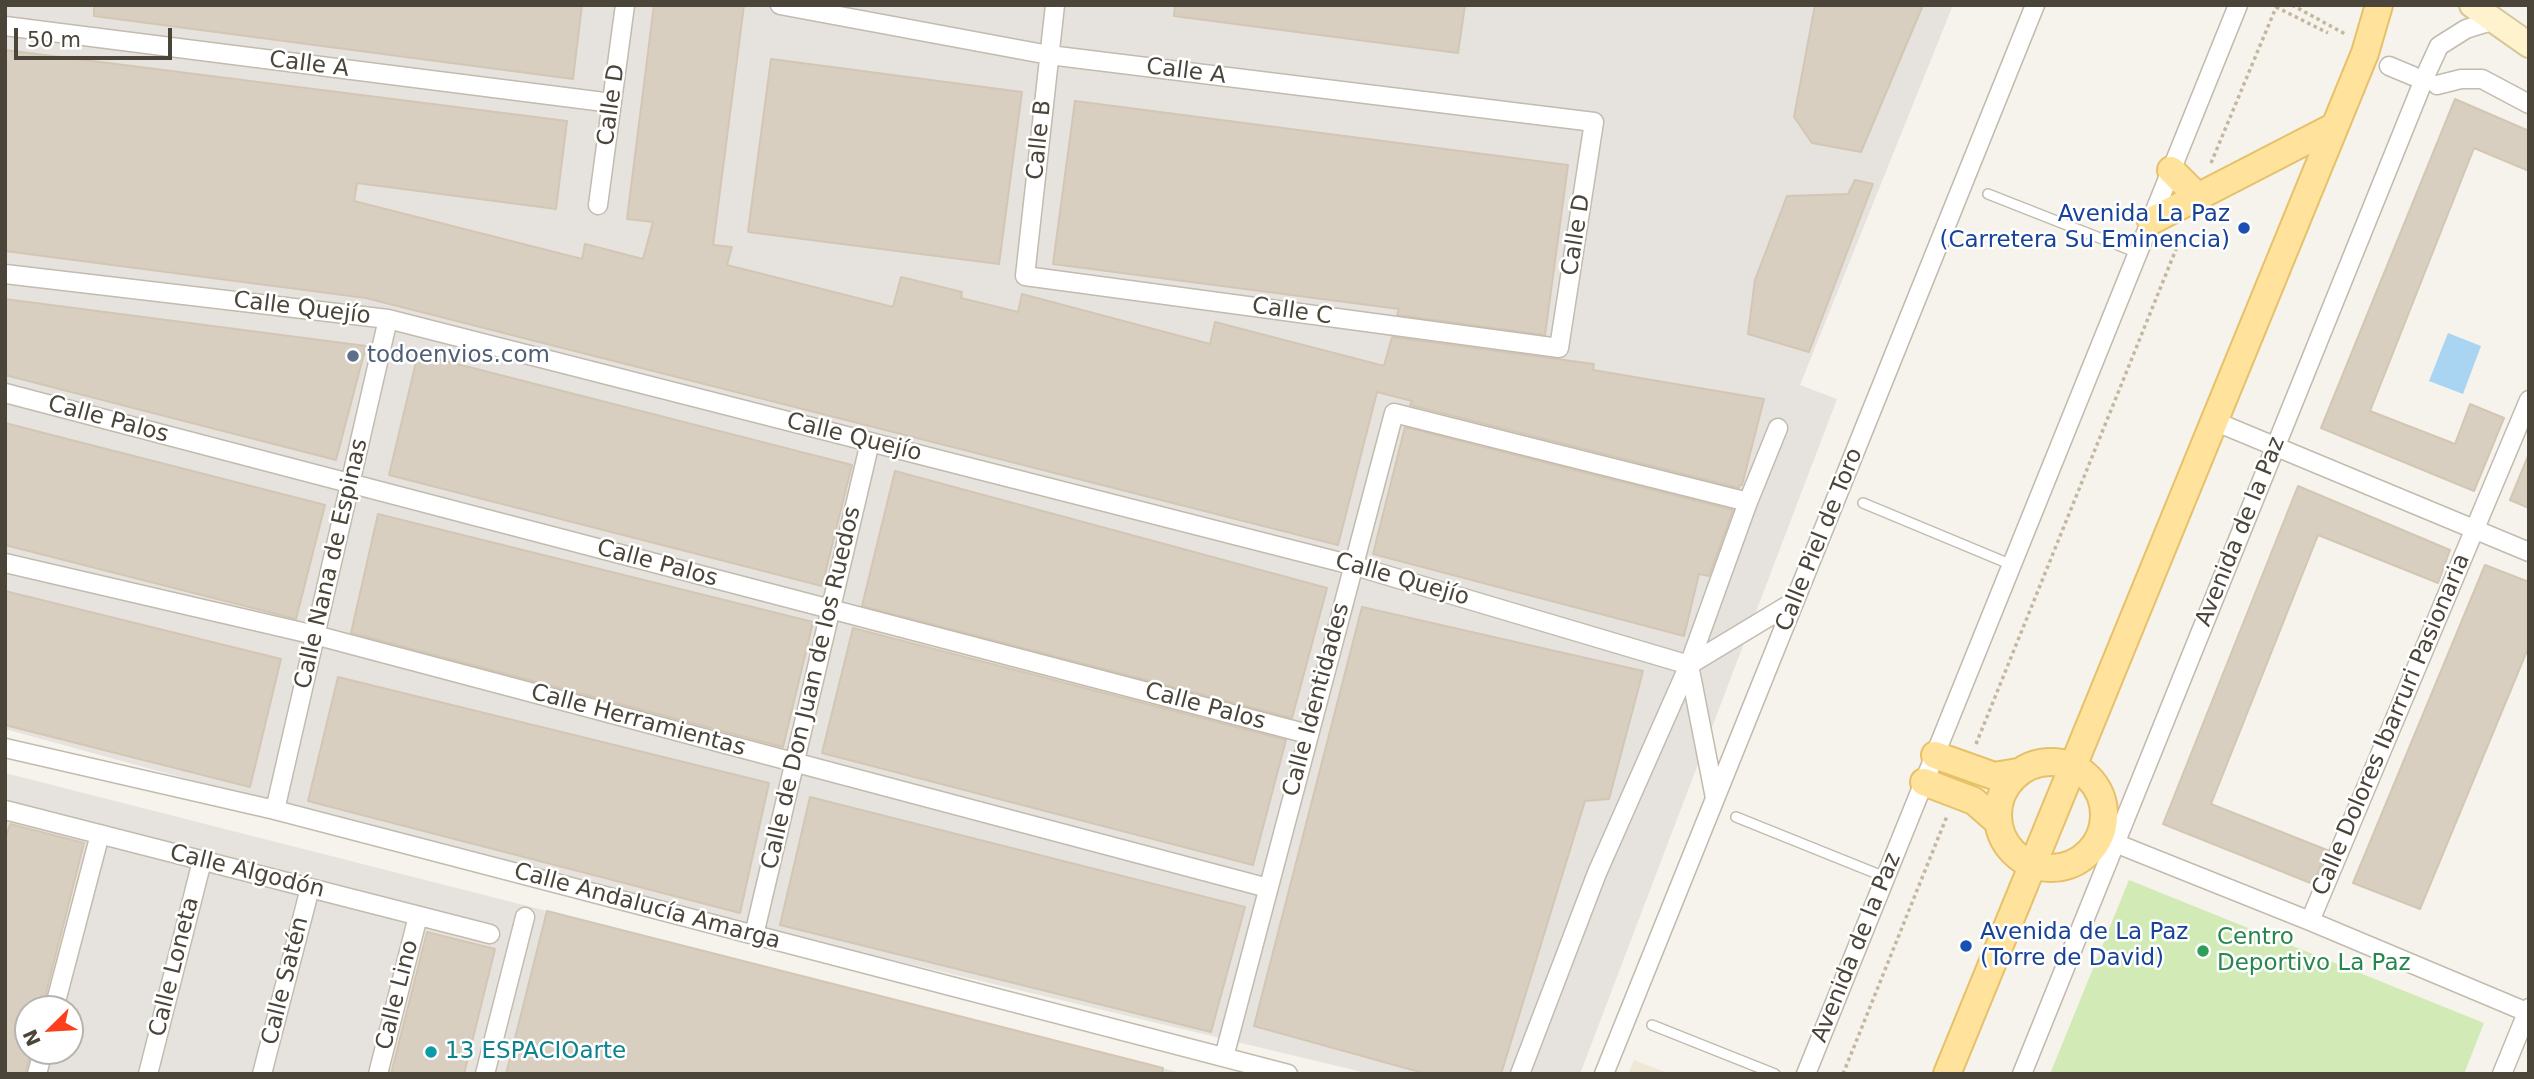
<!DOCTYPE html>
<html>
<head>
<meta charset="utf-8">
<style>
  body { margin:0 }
  #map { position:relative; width:2534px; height:1079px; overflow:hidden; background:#f6f3ec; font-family:"DejaVu Sans",sans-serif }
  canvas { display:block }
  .frame { position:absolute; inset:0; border:7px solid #4b4439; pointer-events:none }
  .north { position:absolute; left:14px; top:995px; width:70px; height:70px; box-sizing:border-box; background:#fff; border:2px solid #b7b4b0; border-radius:50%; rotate:246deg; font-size:19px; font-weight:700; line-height:28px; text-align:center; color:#4b4439 }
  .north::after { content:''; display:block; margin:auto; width:24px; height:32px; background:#fc3f1d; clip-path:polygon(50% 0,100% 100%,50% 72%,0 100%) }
  .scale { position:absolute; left:14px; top:28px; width:158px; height:32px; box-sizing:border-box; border:4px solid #4b4439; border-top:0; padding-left:9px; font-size:21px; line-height:24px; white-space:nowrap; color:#4b4439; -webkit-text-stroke:5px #fff; paint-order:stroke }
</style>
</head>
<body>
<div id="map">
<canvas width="2534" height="1079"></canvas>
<div class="frame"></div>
<div class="north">N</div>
<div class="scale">50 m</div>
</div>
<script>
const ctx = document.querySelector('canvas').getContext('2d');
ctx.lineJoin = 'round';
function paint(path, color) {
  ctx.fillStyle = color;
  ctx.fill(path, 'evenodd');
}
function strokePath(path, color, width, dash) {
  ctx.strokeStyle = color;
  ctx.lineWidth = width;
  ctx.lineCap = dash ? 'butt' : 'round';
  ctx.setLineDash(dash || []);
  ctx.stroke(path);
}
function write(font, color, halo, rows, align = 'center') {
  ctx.font = font + ' "DejaVu Sans",sans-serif';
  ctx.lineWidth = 5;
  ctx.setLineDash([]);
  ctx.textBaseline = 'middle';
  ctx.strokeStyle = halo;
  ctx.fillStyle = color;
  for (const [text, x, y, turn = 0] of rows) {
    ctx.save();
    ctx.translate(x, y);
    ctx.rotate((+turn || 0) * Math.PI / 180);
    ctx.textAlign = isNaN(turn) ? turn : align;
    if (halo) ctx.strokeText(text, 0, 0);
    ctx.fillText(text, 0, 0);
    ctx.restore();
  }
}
const industrial = new Path2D(`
  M 5,5 L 1953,5 L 1800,385 L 1837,399 L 1580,1074 L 1371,1074 L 545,877 L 5,729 Z
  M 5,773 L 547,911 L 1186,1074 L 5,1074 ZM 28,1009 L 70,1009 L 70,1051 L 28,1051 Z`);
const education = new Path2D(`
  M 1634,1060 L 1670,1074 L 1628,1074 Z`);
const green = new Path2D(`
  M 2129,880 L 2484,1023 L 2464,1074 L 2050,1074 Z`);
const water = new Path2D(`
  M 2448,333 L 2481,346 L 2463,394 L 2429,381 Z`);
const building = new Path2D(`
  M 94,5 L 582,5 L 573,79 L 94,16 Z
  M 654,5 L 744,5 L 713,245 L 732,247 L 727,265 L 893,307 L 901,277 L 962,292 L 961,298 L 1018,312 L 1022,294 L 1210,344 L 1215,322 L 1384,366 L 1392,337 L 1594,364 L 1593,370 L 1764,399 L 1742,485 L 1740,485 L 1739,488 L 1410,405 L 1412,401 L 1377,392 L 1338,545 L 366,298 L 5,251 L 5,50 L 567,121 L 556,209 L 357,183 L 354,201 L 582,259 L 585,244 L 643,259 L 653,222 L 627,219 Z
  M 1175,5 L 1465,5 L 1458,53 L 1174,16 Z
  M 1815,5 L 1923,5 L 1861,152 L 1812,143 L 1794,117 Z
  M 771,59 L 1022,92 L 999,264 L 748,232 Z
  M 2455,99 L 2529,131 L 2529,171 L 2474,148 L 2370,411 L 2455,444 L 2470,404 L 2504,418 L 2474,491 L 2321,428 Z
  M 1075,101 L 1568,165 L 1545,335 L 1397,315 L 1399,309 L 1053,264 Z
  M 1855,180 L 1873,184 L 1809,352 L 1748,334 L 1755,280 L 1787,196 L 1848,194 Z
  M 5,299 L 366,346 L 336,460 L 5,375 Z
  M 418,354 L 852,465 L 822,586 L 389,475 Z
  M 5,423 L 325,505 L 296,619 L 5,545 Z
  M 1405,427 L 1733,510 L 1709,576 L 1699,574 L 1684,636 L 1373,554 Z
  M 2528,456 L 2529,456 L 2529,508 L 2510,500 Z
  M 895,471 L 1327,588 L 1292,718 L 862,606 Z
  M 2298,486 L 2450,550 L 2438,583 L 2318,535 L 2211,804 L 2327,850 L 2313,884 L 2163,824 Z
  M 378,514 L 813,622 L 783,747 L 351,633 Z
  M 2485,565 L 2529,582 L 2529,646 L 2420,909 L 2353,883 Z
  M 5,591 L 281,659 L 250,787 L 5,725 Z
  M 1362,607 L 1643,671 L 1609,799 L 1585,801 L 1501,1074 L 1427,1074 L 1254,1026 Z
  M 853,628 L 1286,740 L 1253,865 L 822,753 Z
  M 338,677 L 769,783 L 740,913 L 308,801 Z
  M 810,797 L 1245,907 L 1211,1032 L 780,925 Z
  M 10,824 L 84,843 L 42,1009 L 28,1009 L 28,1051 L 31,1051 L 25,1074 L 5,1074 L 5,840 Z
  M 547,911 L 1163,1068 L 1162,1074 L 506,1074 Z
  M 427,932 L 495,949 L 464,1074 L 391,1074 Z`);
const path = new Path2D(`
  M 2292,5 L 2347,35
  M 2276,7 L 2328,33
  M 2211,163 L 2277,5
  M 1976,744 L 2183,232
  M 1843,1074 L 1947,816`);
const lane = new Path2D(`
  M 1988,194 L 2138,253
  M 1863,503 L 2012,565
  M 1736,817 L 1885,877
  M 1652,1025 L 1775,1074`);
const street = new Path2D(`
  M 780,5 L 1049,55 L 1594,122 L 1559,348 L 1025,276 L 1055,5
  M 5,26 L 612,103
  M 2389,66 L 2413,76
  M 2437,85 L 2461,79 L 2482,79 L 2529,104
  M 598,205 L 625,5
  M 5,274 L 388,319 L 1352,565 L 1689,665 L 1715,798
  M 5,393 L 1308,734
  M 2214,421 L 2529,552
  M 5,563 L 315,635 L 1268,888
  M 1689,665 L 1795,601
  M 5,748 L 275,810 L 1288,1074
  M 5,810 L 490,934
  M 275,810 L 388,319
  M 2100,837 L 2310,921 L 2529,1013
  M 2310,921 L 2529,400
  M 754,935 L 870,442
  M 54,1009 L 100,834
  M 1224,1057 L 1394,413 L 1748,502
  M 37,1074 L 43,1051
  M 148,1074 L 202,861
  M 262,1074 L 310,888
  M 378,1074 L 418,916
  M 485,1074 L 525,917
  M 1520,1074 L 1597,873 L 1689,665 L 1748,502 L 1778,428
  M 1604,1074 L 2035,5
  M 1806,1074 L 2238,5
  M 2022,1074 L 2427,72 L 2439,46 L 2466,29 L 2492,21
  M 2502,1074 L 2529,1008`);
const secondary = new Path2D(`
  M 2472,5 L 2529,45`);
const primary = new Path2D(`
  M 2171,170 L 2198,197
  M 2151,221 L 2335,126
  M 1935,755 L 1994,776 L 2018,772
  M1998 815a53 53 0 1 1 106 0a53 53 0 1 1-106 0Z
  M 1924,782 L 1974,801 L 1998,822
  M 1947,1074 L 2365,53 L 2379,5`);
const markers = [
  [2244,228,7,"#1a4fb4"],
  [353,356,7,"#5c6f8a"],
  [1966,946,7,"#1a4fb4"],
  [2203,951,7,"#2e9e5b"],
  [431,1052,7,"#0f9aa8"]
];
const streetNames = [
  ["Calle A",309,65,7],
  ["Calle A",1186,72,7],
  ["Calle D",612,105,-82],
  ["Calle B",1040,140,-84],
  ["Calle D",1577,235,-81],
  ["Calle Quejío",302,309,7],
  ["Calle C",1292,312,8],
  ["Calle Palos",108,420,15],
  ["Calle Quejío",854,438,14],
  ["Avenida de la Paz",2241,532,-68],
  ["Calle Piel de Toro",1820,540,-68],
  ["Calle Nana de Espinas",332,564,-77],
  ["Calle Palos",657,564,15],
  ["Calle Quejío",1402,580,16],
  ["Calle de Don Juan de los Ruedos",812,688,-77],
  ["Calle Identidades",1317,700,-75],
  ["Calle Palos",1205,707,15],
  ["Calle Herramientas",638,721,15],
  ["Calle Dolores Ibarruri Pasionaria",2392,725,-67],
  ["Calle Algodón",247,872,14],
  ["Calle Andalucía Amarga",647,907,15],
  ["Avenida de la Paz",1857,948,-68],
  ["Calle Loneta",175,967,-76],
  ["Calle Satén",286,981,-76],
  ["Calle Lino",398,995,-76]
];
const transitNames = [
  ["Avenida La Paz",2230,215],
  ["(Carretera Su Eminencia)",2230,241],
  ["Avenida de La Paz",1980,933,"left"],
  ["(Torre de David)",1980,959,"left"]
];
const serviceNames = [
  ["todoenvios.com",367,356]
];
const leisureNames = [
  ["Centro",2217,938],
  ["Deportivo La Paz",2217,964]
];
const cultureNames = [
  ["13 ESPACIOarte",445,1052]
];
paint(industrial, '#e6e2dd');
paint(education, '#efe8d6');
paint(green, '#d2eab5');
paint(water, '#a9d4f2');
paint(building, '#d8cfc1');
strokePath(building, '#d3c7b4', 2);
strokePath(lane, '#c2bbae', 12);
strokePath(street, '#c2bbae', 21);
strokePath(secondary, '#d6c79b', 28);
strokePath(primary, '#e6c16a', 30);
strokePath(path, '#c4b79f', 3.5, [3.5, 3.5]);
strokePath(lane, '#fff', 9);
strokePath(street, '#fff', 18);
strokePath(secondary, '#fff3cd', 24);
strokePath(primary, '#ffe39c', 26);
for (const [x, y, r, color] of markers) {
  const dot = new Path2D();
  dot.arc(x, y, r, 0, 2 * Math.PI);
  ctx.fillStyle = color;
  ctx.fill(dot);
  strokePath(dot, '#fff', 2.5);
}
write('23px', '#4b4439', '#fff', streetNames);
write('23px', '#164399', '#fff', transitNames, 'right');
write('23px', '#4e5e75', '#fff', serviceNames, 'left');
write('23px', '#27864d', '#fff', leisureNames, 'left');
write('23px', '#0d838f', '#fff', cultureNames, 'left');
</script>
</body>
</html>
